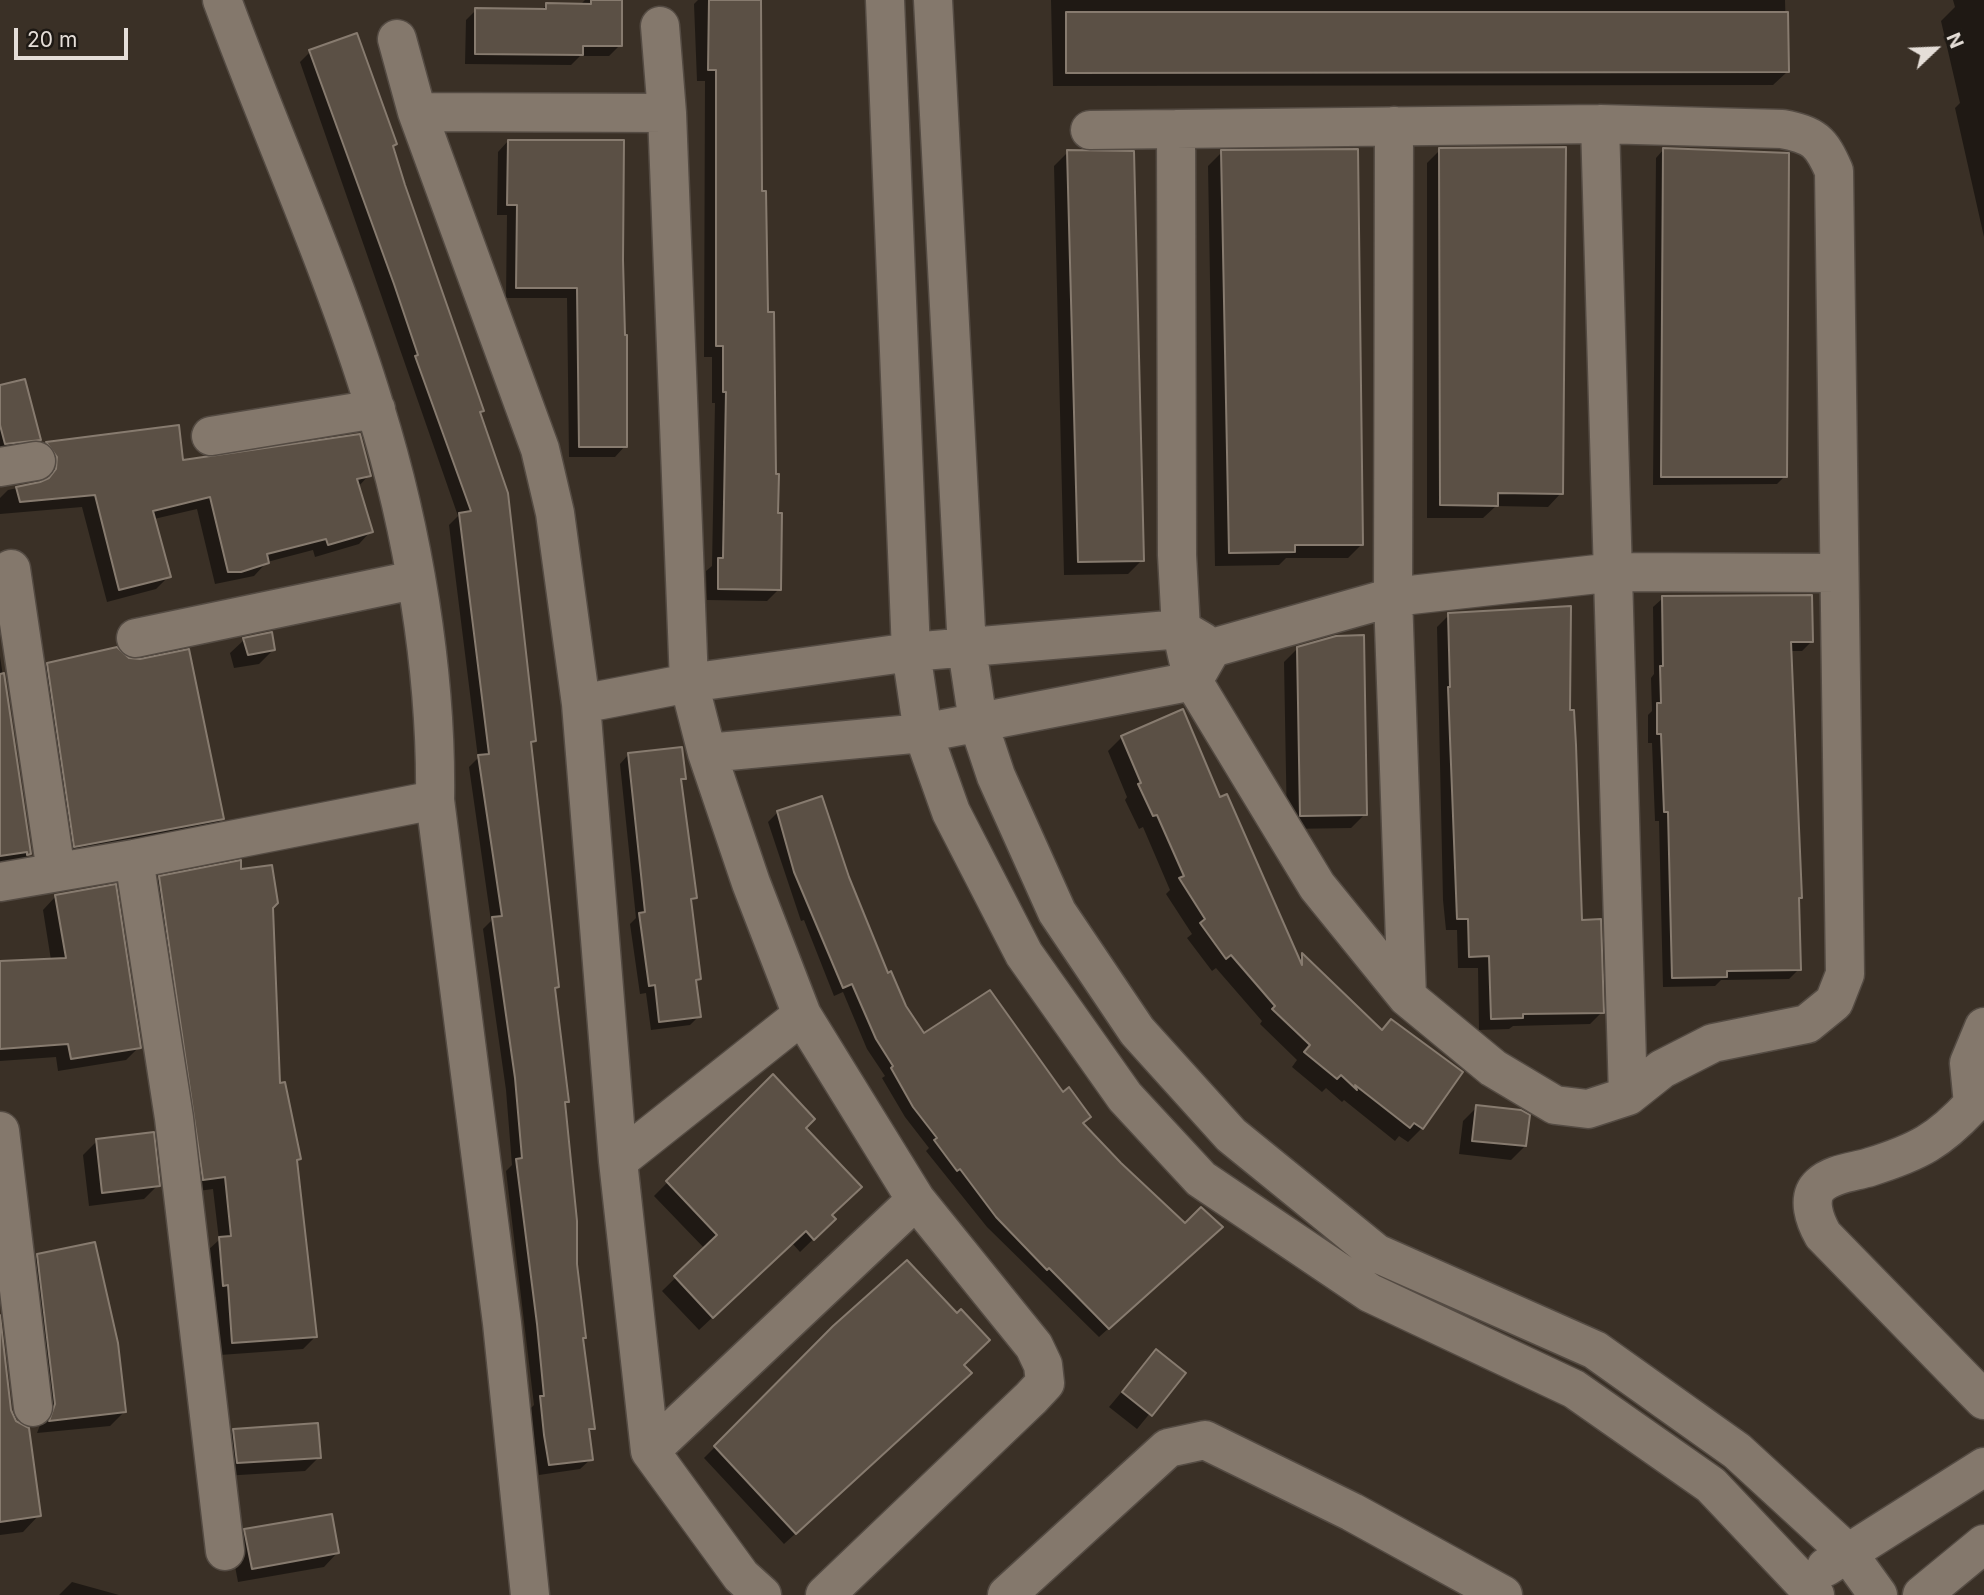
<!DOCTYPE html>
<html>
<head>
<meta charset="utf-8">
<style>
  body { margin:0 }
  #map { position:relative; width:1984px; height:1595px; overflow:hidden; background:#3a3026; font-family:Inter,sans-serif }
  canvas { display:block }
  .north { position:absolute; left:1900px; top:14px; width:70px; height:70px; -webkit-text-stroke:5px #1e1914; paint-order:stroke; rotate:67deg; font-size:19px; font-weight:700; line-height:28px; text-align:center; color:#e5ded8 }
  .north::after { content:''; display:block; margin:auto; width:24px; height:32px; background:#e5ded8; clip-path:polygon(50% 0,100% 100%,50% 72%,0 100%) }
  .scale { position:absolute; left:14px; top:28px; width:114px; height:32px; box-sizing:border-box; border:4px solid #e5ded8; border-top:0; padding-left:9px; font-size:21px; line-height:24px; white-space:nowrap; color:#e5ded8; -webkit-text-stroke:5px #1e1914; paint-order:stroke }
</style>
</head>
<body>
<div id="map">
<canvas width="1984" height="1595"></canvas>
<div class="north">N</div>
<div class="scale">20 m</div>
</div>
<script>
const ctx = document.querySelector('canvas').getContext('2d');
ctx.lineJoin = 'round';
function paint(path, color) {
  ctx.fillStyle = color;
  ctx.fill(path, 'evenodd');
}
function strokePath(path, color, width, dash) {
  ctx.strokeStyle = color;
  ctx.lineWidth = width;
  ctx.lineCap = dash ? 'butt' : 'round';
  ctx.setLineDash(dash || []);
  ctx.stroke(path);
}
const shadow = new Path2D(`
  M 585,0 L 620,0 L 620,45 L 609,56 L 580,56 L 571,65 L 465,64 L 466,20 L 476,10 L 541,10 L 547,5 L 581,4 Z
  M 698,0 L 761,0 L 761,192 L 779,589 L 767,601 L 707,600 L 706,571 L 712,566 L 715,403 L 712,403 L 712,357 L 704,357 L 705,81 L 697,81 L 694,4 Z
  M 1051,0 L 1785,0 L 1787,72 L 1773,85 L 1053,86 Z
  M 1953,0 L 1984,0 L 1984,237 L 1955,108 L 1960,103 L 1941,21 L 1955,7 Z
  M 310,52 L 391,148 L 482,410 L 479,413 L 534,741 L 530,745 L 557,986 L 554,990 L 567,1101 L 564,1105 L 584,1337 L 581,1340 L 593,1428 L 588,1433 L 591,1459 L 580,1469 L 539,1475 L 530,1409 L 534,1405 L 506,1171 L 512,1165 L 506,1090 L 483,929 L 491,921 L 469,767 L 478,758 L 449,525 L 458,516 L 300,62 Z
  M 508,141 L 621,260 L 625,446 L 615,457 L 569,457 L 567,298 L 506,298 L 507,215 L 497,215 L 498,152 Z
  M 1664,149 L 1785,476 L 1777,484 L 1653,485 L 1656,158 Z
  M 1440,150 L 1561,493 L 1548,507 L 1496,506 L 1483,518 L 1427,518 L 1427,163 Z
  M 1068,152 L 1142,560 L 1128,574 L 1064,575 L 1054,166 Z
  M 1222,152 L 1362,544 L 1348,558 L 1286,558 L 1279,565 L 1215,566 L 1208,166 Z
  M 0,387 L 39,440 L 25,453 L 0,456 Z
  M 177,427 L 182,462 L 369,475 L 358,487 L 371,531 L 359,544 L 315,557 L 313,550 L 267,562 L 254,576 L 215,584 L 197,509 L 154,519 L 169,576 L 156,589 L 107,602 L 82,507 L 0,514 L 0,498 L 8,490 L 45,482 L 46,472 L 35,456 L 47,444 Z
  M 1663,598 L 1812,641 L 1802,651 L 1789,651 L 1799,969 L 1789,979 L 1721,980 L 1715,986 L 1663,987 L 1659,821 L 1655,821 L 1652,743 L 1648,743 L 1648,715 L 1652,711 L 1651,678 L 1654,674 L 1653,607 Z
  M 1449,615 L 1568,712 L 1581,922 L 1602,1012 L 1590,1024 L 1513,1026 L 1509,1029 L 1479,1030 L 1478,968 L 1458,968 L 1457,930 L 1446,930 L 1443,900 L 1437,627 Z
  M 244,640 L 273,650 L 259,664 L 234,668 L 230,653 Z
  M 1298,648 L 1365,814 L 1351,828 L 1287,829 L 1284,662 Z
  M 0,656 L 29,854 L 19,865 L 0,864 Z
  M 128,660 L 140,661 L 223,818 L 210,831 L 62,859 L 35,677 L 48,664 Z
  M 1122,737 L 1219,799 L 1298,959 L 1302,955 L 1422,1128 L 1408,1142 L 1399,1136 L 1395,1141 L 1344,1100 L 1342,1102 L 1326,1088 L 1322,1092 L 1292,1067 L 1297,1060 L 1260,1024 L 1262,1021 L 1216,968 L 1212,971 L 1187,938 L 1192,934 L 1166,894 L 1170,890 L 1143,827 L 1139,829 L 1125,800 L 1127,797 L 1108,751 Z
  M 629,754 L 684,778 L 680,782 L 695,897 L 690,902 L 699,979 L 695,983 L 699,1016 L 690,1025 L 651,1030 L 646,993 L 640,994 L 630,924 L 636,918 L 620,764 Z
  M 778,812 L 848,878 L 887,975 L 924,1035 L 1081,1124 L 1185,1225 L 1211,1236 L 1099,1337 L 987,1227 L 926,1151 L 929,1148 L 905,1117 L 882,1078 L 885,1076 L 867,1049 L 843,992 L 834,996 L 804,920 L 801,921 L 768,822 Z
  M 240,871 L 271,908 L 278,1086 L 299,1158 L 295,1162 L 316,1336 L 303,1349 L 220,1355 L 216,1297 L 211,1297 L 207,1251 L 219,1240 L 213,1189 L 191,1192 L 147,891 L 160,878 Z
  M 56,896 L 139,1047 L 126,1060 L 58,1071 L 56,1057 L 0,1061 L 0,963 L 51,960 L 43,910 Z
  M 773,1076 L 804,1128 L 834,1219 L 800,1252 L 792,1243 L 699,1330 L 662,1291 L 705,1249 L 654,1196 Z
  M 1477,1107 L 1525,1146 L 1511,1160 L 1459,1154 L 1463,1121 Z
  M 97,1141 L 158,1185 L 144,1199 L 89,1206 L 83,1155 Z
  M 38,1256 L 124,1412 L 110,1426 L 37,1433 L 42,1420 L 24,1270 Z
  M 835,1327 L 962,1365 L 959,1384 L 784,1544 L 704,1458 Z
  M 0,1330 L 10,1410 L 39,1515 L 23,1532 L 0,1535 Z
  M 1156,1351 L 1183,1373 L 1137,1429 L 1109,1407 Z
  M 233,1430 L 319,1457 L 305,1471 L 223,1476 L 220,1444 Z
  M 245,1531 L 337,1553 L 324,1567 L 238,1582 L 231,1545 Z
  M 72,1582 L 119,1595 L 59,1595 Z`);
const building = new Path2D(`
  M 591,0 L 622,0 L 622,46 L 583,46 L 583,55 L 475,54 L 475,8 L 546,9 L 546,3 L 591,4 Z
  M 709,0 L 761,0 L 762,191 L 766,191 L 768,312 L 774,312 L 776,474 L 779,474 L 778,513 L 782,513 L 781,590 L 718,589 L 718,558 L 723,558 L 726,392 L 723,392 L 723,346 L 716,346 L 716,70 L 708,70 Z
  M 1066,12 L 1788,12 L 1789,72 L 1066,73 Z
  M 357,33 L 397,144 L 393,146 L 405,185 L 484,411 L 480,412 L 508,493 L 536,741 L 531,742 L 559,987 L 555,988 L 569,1102 L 565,1102 L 577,1221 L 577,1264 L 586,1338 L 583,1338 L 595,1429 L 589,1429 L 593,1460 L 549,1465 L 544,1435 L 540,1396 L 544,1396 L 537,1324 L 516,1159 L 522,1158 L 515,1078 L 492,917 L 502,916 L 478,755 L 489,754 L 459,513 L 471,511 L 415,356 L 418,355 L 394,284 L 309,50 Z
  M 508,140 L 624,140 L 623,260 L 625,335 L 627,335 L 627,447 L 579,447 L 577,288 L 516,288 L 517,205 L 507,205 Z
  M 1566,147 L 1563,494 L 1498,493 L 1498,506 L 1440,505 L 1439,148 Z
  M 1663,148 L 1789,153 L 1787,477 L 1661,477 Z
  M 1358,149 L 1363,545 L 1295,545 L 1295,552 L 1229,553 L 1221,150 Z
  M 1067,150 L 1134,151 L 1144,561 L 1078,562 Z
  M 25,379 L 41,440 L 5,444 L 0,425 L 0,385 Z
  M 179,425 L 183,460 L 360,434 L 371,476 L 357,479 L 373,532 L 328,545 L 326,539 L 267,554 L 269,563 L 241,572 L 228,572 L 210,497 L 153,511 L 171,577 L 119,590 L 95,495 L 20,502 L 16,487 L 40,482 L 49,478 L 56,469 L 57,457 L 46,442 Z
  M 1812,595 L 1813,642 L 1791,642 L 1802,898 L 1799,898 L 1801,970 L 1727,971 L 1727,977 L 1672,978 L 1668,812 L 1664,812 L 1661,734 L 1657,734 L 1657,703 L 1661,703 L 1660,666 L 1663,666 L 1662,596 Z
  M 1571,606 L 1570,710 L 1574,710 L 1576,745 L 1582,920 L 1601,919 L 1604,1013 L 1523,1014 L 1523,1018 L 1491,1019 L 1489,956 L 1469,957 L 1468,919 L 1457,919 L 1448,687 L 1450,687 L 1448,613 Z
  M 272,632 L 275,650 L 248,655 L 243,638 Z
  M 1364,635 L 1367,815 L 1300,816 L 1297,647 L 1336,636 Z
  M 117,647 L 129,658 L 140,659 L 189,649 L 224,819 L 74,847 L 47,663 Z
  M 4,673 L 31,854 L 27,855 L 27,852 L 0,856 L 0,674 Z
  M 1183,709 L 1220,797 L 1227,794 L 1302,965 L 1302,953 L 1382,1030 L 1391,1019 L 1463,1072 L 1423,1129 L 1414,1123 L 1410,1128 L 1355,1085 L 1357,1090 L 1341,1075 L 1337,1079 L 1304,1052 L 1310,1045 L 1272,1009 L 1275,1006 L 1231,955 L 1226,959 L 1200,923 L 1205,919 L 1179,878 L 1184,876 L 1157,815 L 1153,816 L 1138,784 L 1141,783 L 1121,736 Z
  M 682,747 L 686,779 L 681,779 L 697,898 L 691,899 L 701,979 L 696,980 L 701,1017 L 659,1022 L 655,985 L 649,986 L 639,913 L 645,912 L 628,753 Z
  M 822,796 L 849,877 L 888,973 L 891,971 L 906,1006 L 924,1033 L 990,990 L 1063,1092 L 1069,1087 L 1091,1117 L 1083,1123 L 1121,1163 L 1185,1223 L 1201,1207 L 1223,1227 L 1109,1329 L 1049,1268 L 1047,1270 L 996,1217 L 960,1169 L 957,1171 L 934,1140 L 937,1138 L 913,1107 L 891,1068 L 893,1066 L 876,1039 L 852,984 L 843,988 L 794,872 L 777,811 Z
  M 241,860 L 241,869 L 272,865 L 278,903 L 273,908 L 280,1083 L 285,1082 L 301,1159 L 297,1160 L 317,1337 L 232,1343 L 228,1285 L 223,1286 L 219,1237 L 231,1236 L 225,1177 L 203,1180 L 159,876 Z
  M 116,884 L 141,1048 L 71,1059 L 68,1044 L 0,1049 L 0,961 L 66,958 L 55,895 Z
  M 773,1074 L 815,1119 L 806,1128 L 862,1187 L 832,1215 L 836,1219 L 814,1240 L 806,1231 L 713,1318 L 674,1276 L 717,1235 L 666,1181 Z
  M 1476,1105 L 1521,1110 L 1530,1115 L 1526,1146 L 1472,1141 Z
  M 154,1132 L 160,1186 L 102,1193 L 96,1139 Z
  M 95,1242 L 118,1343 L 126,1412 L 49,1421 L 55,1404 L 37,1254 Z
  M 907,1260 L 957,1313 L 961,1309 L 990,1340 L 964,1365 L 972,1373 L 796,1534 L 714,1446 L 833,1326 Z
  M 0,1315 L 11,1410 L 16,1421 L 29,1428 L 41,1516 L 0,1522 Z
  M 1156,1349 L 1186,1373 L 1152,1416 L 1122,1392 Z
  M 318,1423 L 321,1458 L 237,1463 L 233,1429 Z
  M 332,1514 L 339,1553 L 252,1569 L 244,1529 Z`);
const street = new Path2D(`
  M 885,0 L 911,652 L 923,733 L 951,812 L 1024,954 L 1125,1097 L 1201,1179 L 1370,1293 L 1574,1389 L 1711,1485 L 1815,1595
  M 933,0 L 967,649 L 978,722 L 996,776 L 1057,912 L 1137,1031 L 1231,1135 L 1376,1253 L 1595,1350 L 1737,1451 L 1847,1552 L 1878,1595
  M 660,26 L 667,113 L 689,683 L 707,753 L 751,883 L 802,1015 L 916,1200 L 1034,1346 L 1043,1365 L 1045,1383 L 1031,1398 L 825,1595
  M 397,39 L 417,112 L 540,449 L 555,513 L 581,704 L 618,1161 L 650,1451 L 741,1576 L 762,1595
  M 417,112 L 667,113
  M 1600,124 L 1782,129 C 1814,135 1821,141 1834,171 L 1845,974 L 1834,1002 L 1807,1024 L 1713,1043 L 1662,1069 L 1628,1096 L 1588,1109 L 1555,1105 L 1493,1068 L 1407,997 L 1317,886 L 1193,681 L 1181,629 L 1177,555 L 1176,129 Z
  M 1600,124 L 1628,1096
  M 1394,126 L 1393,597 L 1407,997
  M 1090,130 L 1176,129
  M 211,436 L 376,409
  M 0,467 L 36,461
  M 11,569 L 56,872
  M 136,638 L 414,580
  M 581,704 L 689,683 L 911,652 L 1181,629 L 1203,642
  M 707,753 L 923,733 L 1193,681 L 1212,648 L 1393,597 L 1615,572 L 1839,573
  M 435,800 L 502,1323 L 530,1595
  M 134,859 L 174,1118 L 225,1551
  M 0,882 L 134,859 L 435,800 C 437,672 413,530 375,408 C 333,269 272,136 222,0
  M 1984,1027 L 1969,1063 L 1973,1104 C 1939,1141 1918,1152 1870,1167 C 1854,1172 1833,1173 1820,1185 C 1806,1198 1815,1221 1823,1235 L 1984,1400
  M 0,1131 L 33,1407
  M 618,1161 L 802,1015
  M 650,1451 L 916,1200
  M 1826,1567 L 1984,1467
  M 1007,1595 L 1168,1448 L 1205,1440 L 1352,1512 L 1503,1595
  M 1922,1595 L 1984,1544`);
paint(shadow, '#0007');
paint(building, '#5b5045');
strokePath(building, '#877b6f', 2);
strokePath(street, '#544b43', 41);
strokePath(street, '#84786c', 38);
</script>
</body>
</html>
